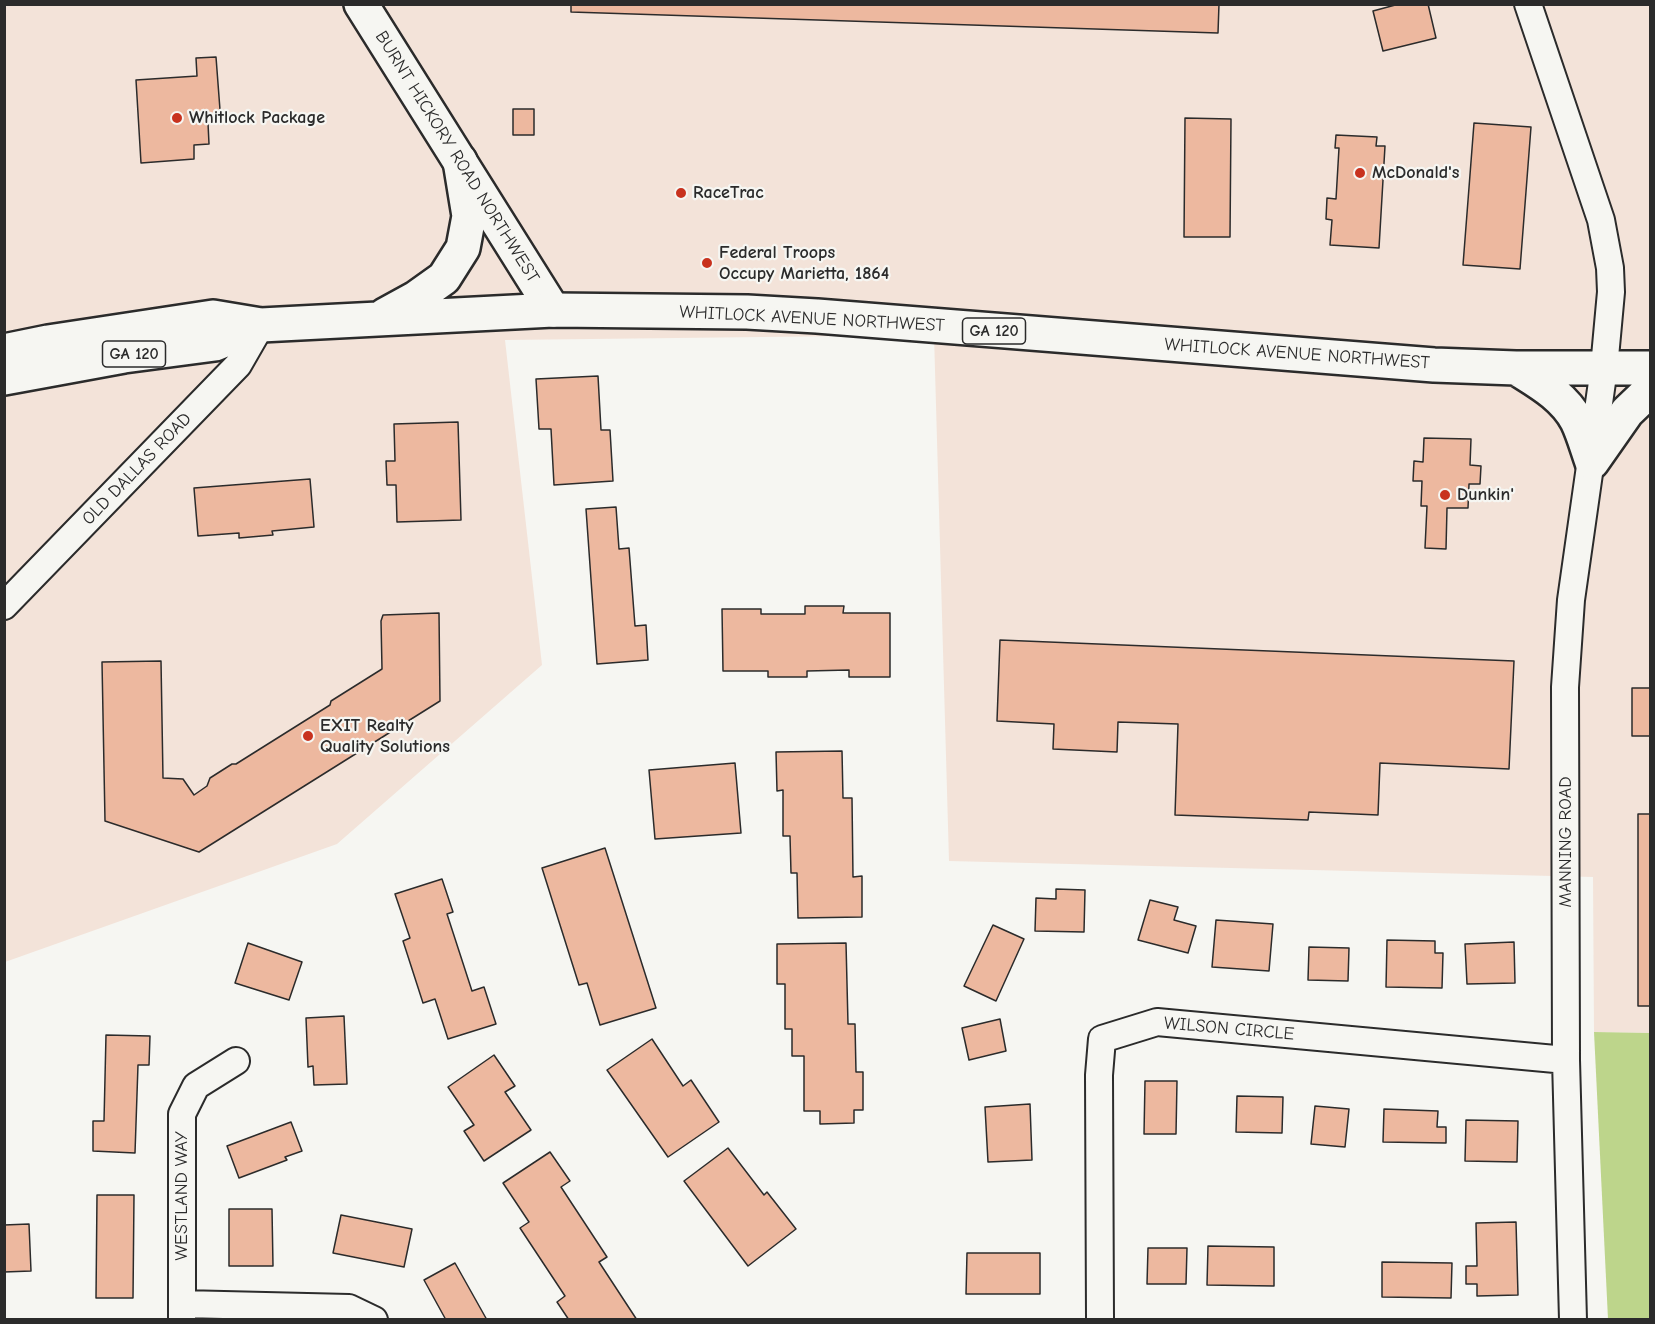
<!DOCTYPE html>
<html>
<head>
<meta charset="utf-8">
<style>
  body { margin:0 }
  #map { position:relative; width:1655px; height:1324px; overflow:hidden; background:#f6f6f2; font-family:"Comic Neue",sans-serif }
  canvas { display:block }
  .frame { position:absolute; inset:0; border:6px solid #2b2b2b; pointer-events:none }
</style>
</head>
<body>
<div id="map">
<canvas width="1655" height="1324"></canvas>
<div class="frame"></div>
</div>
<script>
const ctx = document.querySelector('canvas').getContext('2d');
ctx.lineJoin = 'round';
function paint(path, color) {
  ctx.fillStyle = color;
  ctx.fill(path, 'evenodd');
}
function strokePath(path, color, width, dash) {
  ctx.strokeStyle = color;
  ctx.lineWidth = width;
  ctx.lineCap = dash ? 'butt' : 'round';
  ctx.setLineDash(dash || []);
  ctx.stroke(path);
}
function write(font, color, halo, rows, align = 'center') {
  ctx.font = font + ' "Comic Neue",sans-serif';
  ctx.lineWidth = 4.5;
  ctx.setLineDash([]);
  ctx.textBaseline = 'middle';
  ctx.strokeStyle = halo;
  ctx.fillStyle = color;
  for (const [text, x, y, turn = 0] of rows) {
    ctx.save();
    ctx.translate(x, y);
    ctx.rotate((+turn || 0) * Math.PI / 180);
    ctx.textAlign = isNaN(turn) ? turn : align;
    if (halo) ctx.strokeText(text, 0, 0);
    ctx.fillText(text, 0, 0);
    ctx.restore();
  }
}
const built = new Path2D(`
  M 4,5 L 1650,5 L 1650,1033 L 1594,1032 L 1593,877 L 949,861 L 934,335 L 505,340 L 542,665 L 337,844 L 5,962 Z`);
const green = new Path2D(`
  M 1594,1032 L 1650,1033 L 1650,1319 L 1608,1319 Z`);
const building = new Path2D(`
  M 571,4 L 1219,4 L 1218,33 L 571,12 Z
  M 1399,4 L 1428,4 L 1436,38 L 1383,51 L 1373,11 Z
  M 216,57 L 221,123 L 208,123 L 209,144 L 194,145 L 194,159 L 141,163 L 136,80 L 197,76 L 196,58 Z
  M 513,109 L 534,109 L 534,135 L 513,135 Z
  M 1185,118 L 1231,119 L 1230,237 L 1184,237 Z
  M 1474,123 L 1531,127 L 1520,269 L 1463,265 Z
  M 1336,135 L 1377,137 L 1376,146 L 1385,146 L 1379,248 L 1330,245 L 1332,220 L 1326,219 L 1327,198 L 1336,199 L 1339,148 L 1335,148 Z
  M 598,376 L 601,430 L 610,430 L 613,481 L 554,485 L 551,429 L 539,429 L 536,379 Z
  M 458,422 L 461,520 L 397,522 L 396,485 L 387,485 L 386,461 L 395,461 L 394,424 Z
  M 1424,438 L 1471,439 L 1470,465 L 1481,466 L 1480,484 L 1469,484 L 1468,508 L 1447,508 L 1446,549 L 1425,548 L 1427,506 L 1421,506 L 1422,481 L 1413,481 L 1414,461 L 1423,462 Z
  M 310,479 L 314,527 L 272,531 L 273,535 L 239,538 L 239,533 L 198,536 L 194,488 Z
  M 616,507 L 619,549 L 629,548 L 635,626 L 646,625 L 648,660 L 597,664 L 586,509 Z
  M 805,606 L 844,606 L 843,613 L 890,613 L 890,677 L 849,677 L 849,670 L 807,671 L 807,677 L 768,677 L 768,671 L 723,671 L 722,609 L 761,609 L 761,614 L 805,614 Z
  M 439,613 L 440,701 L 199,852 L 105,821 L 102,662 L 161,661 L 163,778 L 183,779 L 194,795 L 207,786 L 210,778 L 232,764 L 236,764 L 330,705 L 331,701 L 382,669 L 381,621 L 383,615 Z
  M 1000,640 L 1514,661 L 1509,769 L 1380,763 L 1378,815 L 1309,812 L 1308,820 L 1175,815 L 1178,724 L 1118,722 L 1117,752 L 1053,749 L 1054,724 L 997,721 Z
  M 1632,688 L 1650,688 L 1650,736 L 1632,736 Z
  M 842,751 L 843,798 L 852,798 L 853,877 L 862,876 L 862,917 L 798,918 L 797,873 L 791,873 L 790,836 L 783,836 L 783,790 L 777,791 L 776,752 Z
  M 735,763 L 741,833 L 655,839 L 649,770 Z
  M 1638,814 L 1650,814 L 1650,1006 L 1638,1006 Z
  M 605,848 L 656,1008 L 600,1025 L 587,983 L 579,985 L 542,868 Z
  M 442,879 L 453,912 L 447,914 L 472,991 L 484,987 L 496,1024 L 448,1039 L 435,999 L 423,1003 L 403,941 L 410,938 L 395,894 Z
  M 1056,889 L 1085,890 L 1084,932 L 1035,931 L 1036,898 L 1056,899 Z
  M 1150,900 L 1178,907 L 1174,920 L 1196,926 L 1188,953 L 1138,940 Z
  M 1216,920 L 1273,924 L 1269,971 L 1212,967 Z
  M 993,925 L 1024,939 L 996,1001 L 964,986 Z
  M 1387,940 L 1435,941 L 1435,953 L 1443,953 L 1442,988 L 1386,987 Z
  M 1514,942 L 1515,983 L 1467,984 L 1465,944 Z
  M 248,943 L 302,962 L 289,1000 L 235,983 Z
  M 846,943 L 848,1024 L 855,1024 L 856,1072 L 863,1072 L 863,1110 L 854,1110 L 854,1123 L 820,1124 L 820,1111 L 804,1111 L 804,1056 L 792,1056 L 792,1029 L 785,1029 L 785,984 L 777,984 L 777,944 Z
  M 1309,947 L 1349,948 L 1348,981 L 1308,980 Z
  M 344,1016 L 347,1084 L 314,1085 L 313,1066 L 308,1067 L 306,1018 Z
  M 1000,1019 L 1006,1051 L 969,1060 L 962,1028 Z
  M 106,1035 L 150,1036 L 149,1065 L 138,1065 L 135,1153 L 93,1151 L 93,1121 L 104,1121 Z
  M 652,1039 L 683,1086 L 691,1080 L 719,1122 L 668,1157 L 607,1070 Z
  M 494,1055 L 515,1086 L 505,1092 L 531,1130 L 484,1161 L 464,1131 L 474,1125 L 448,1087 Z
  M 1145,1081 L 1177,1081 L 1176,1134 L 1144,1134 Z
  M 1237,1096 L 1283,1097 L 1282,1133 L 1236,1132 Z
  M 1030,1104 L 1032,1160 L 988,1162 L 985,1107 Z
  M 1315,1106 L 1349,1109 L 1345,1147 L 1311,1144 Z
  M 1384,1109 L 1438,1111 L 1437,1127 L 1446,1127 L 1446,1143 L 1383,1142 Z
  M 1466,1120 L 1518,1121 L 1517,1162 L 1465,1161 Z
  M 291,1122 L 302,1151 L 285,1157 L 287,1160 L 239,1178 L 227,1146 Z
  M 728,1148 L 764,1195 L 767,1192 L 796,1229 L 748,1266 L 684,1181 Z
  M 550,1152 L 570,1181 L 561,1187 L 607,1257 L 599,1262 L 637,1320 L 569,1320 L 557,1302 L 565,1296 L 520,1228 L 529,1222 L 503,1183 Z
  M 97,1195 L 134,1195 L 133,1298 L 96,1298 Z
  M 229,1209 L 272,1209 L 273,1266 L 229,1266 Z
  M 341,1215 L 412,1229 L 404,1267 L 333,1253 Z
  M 1516,1222 L 1518,1295 L 1477,1296 L 1477,1284 L 1466,1284 L 1466,1266 L 1477,1266 L 1476,1223 Z
  M 29,1224 L 31,1271 L 4,1272 L 4,1225 Z
  M 1208,1246 L 1274,1247 L 1274,1286 L 1207,1285 Z
  M 1148,1248 L 1187,1248 L 1186,1284 L 1147,1284 Z
  M 967,1253 L 1040,1253 L 1040,1294 L 966,1294 Z
  M 1382,1262 L 1452,1263 L 1451,1298 L 1382,1297 Z
  M 455,1263 L 487,1320 L 446,1320 L 424,1280 Z`);
const street = new Path2D(`
  M 1528,4 L 1601,220 L 1610,268 L 1611,292 L 1604,368 L 1571,600 L 1565,687 L 1566,1060 L 1573,1320
  M 4,606 L 238,365 L 261,325
  M 182,1304 L 349,1308 L 374,1320
  M 182,1320 L 182,1114 L 196,1086 L 236,1061
  M 1100,1320 L 1099,1075 L 1102,1039 L 1157,1022 L 1566,1060`);
const secondary = new Path2D(`
  M 361,4 L 553,310`);
const highway = new Path2D(`
  M 385,315 L 416,298 L 444,278 L 463,248 L 469,216 L 460,161
  M 4,351 L 48,342 L 213,317 L 261,325 L 553,310 L 747,312 L 817,316 L 1434,365 L 1516,368 L 1650,368
  M 1516,368 C 1538,382 1564,396 1577,421 C 1583,433 1587,448 1592,462
  M 4,378 L 124,356 L 215,344 L 261,325
  M 1592,462 L 1627,412 L 1650,390`);
const markers = [
  [177,118,6,"#c8321e"],
  [1360,173,6,"#c8321e"],
  [681,193,6,"#c8321e"],
  [707,263,6,"#c8321e"],
  [1445,495,6,"#c8321e"],
  [308,736,6,"#c8321e"]
];
const shields = [
  [994,331,63],
  [134,354,63]
];
const shieldNames = [
  ["GA 120",994,331],
  ["GA 120",134,354]
];
const poiNames = [
  ["Whitlock Package",189,118],
  ["McDonald's",1372,173],
  ["RaceTrac",693,193],
  ["Federal Troops",719,253],
  ["Occupy Marietta, 1864",719,274],
  ["Dunkin'",1457,495],
  ["EXIT Realty",320,726],
  ["Quality Solutions",320,747]
];
const streetNames = [
  ["BURNT HICKORY ROAD NORTHWEST",457,157,58],
  ["WHITLOCK AVENUE NORTHWEST",812,319,3],
  ["WHITLOCK AVENUE NORTHWEST",1297,354,4],
  ["OLD DALLAS ROAD",137,469,-46],
  ["MANNING ROAD",1566,842,-90],
  ["WILSON CIRCLE",1229,1029,5],
  ["WESTLAND WAY",182,1196,-90]
];
paint(built, '#f3e3d9');
paint(green, '#bdd58b');
paint(building, '#edb89f');
strokePath(building, '#2b2b2b', 1.5);
strokePath(street, '#2b2b2b', 30);
strokePath(secondary, '#2b2b2b', 38);
strokePath(highway, '#2b2b2b', 38);
strokePath(street, '#f6f6f2', 26);
strokePath(secondary, '#f6f6f2', 33);
strokePath(highway, '#f6f6f2', 33);
for (const [x, y, r, color] of markers) {
  const dot = new Path2D();
  dot.arc(x, y, r, 0, 2 * Math.PI);
  ctx.fillStyle = color;
  ctx.fill(dot);
  strokePath(dot, '#f6f6f2', 2);
}
for (const [x, y, w] of shields) {
  const box = new Path2D();
  box.roundRect(x - w / 2, y - 13, w, 26, 4.5);
  ctx.fillStyle = '#f6f6f2';
  ctx.fill(box);
  strokePath(box, '#2b2b2b', 1.5);
}
write('bold 16px', '#2b2b2b', null, shieldNames);
write('bold 18px', '#2b2b2b', '#f6f6f2', poiNames, 'left');
write('18px', '#2b2b2b', '#f6f6f2', streetNames);
</script>
</body>
</html>
